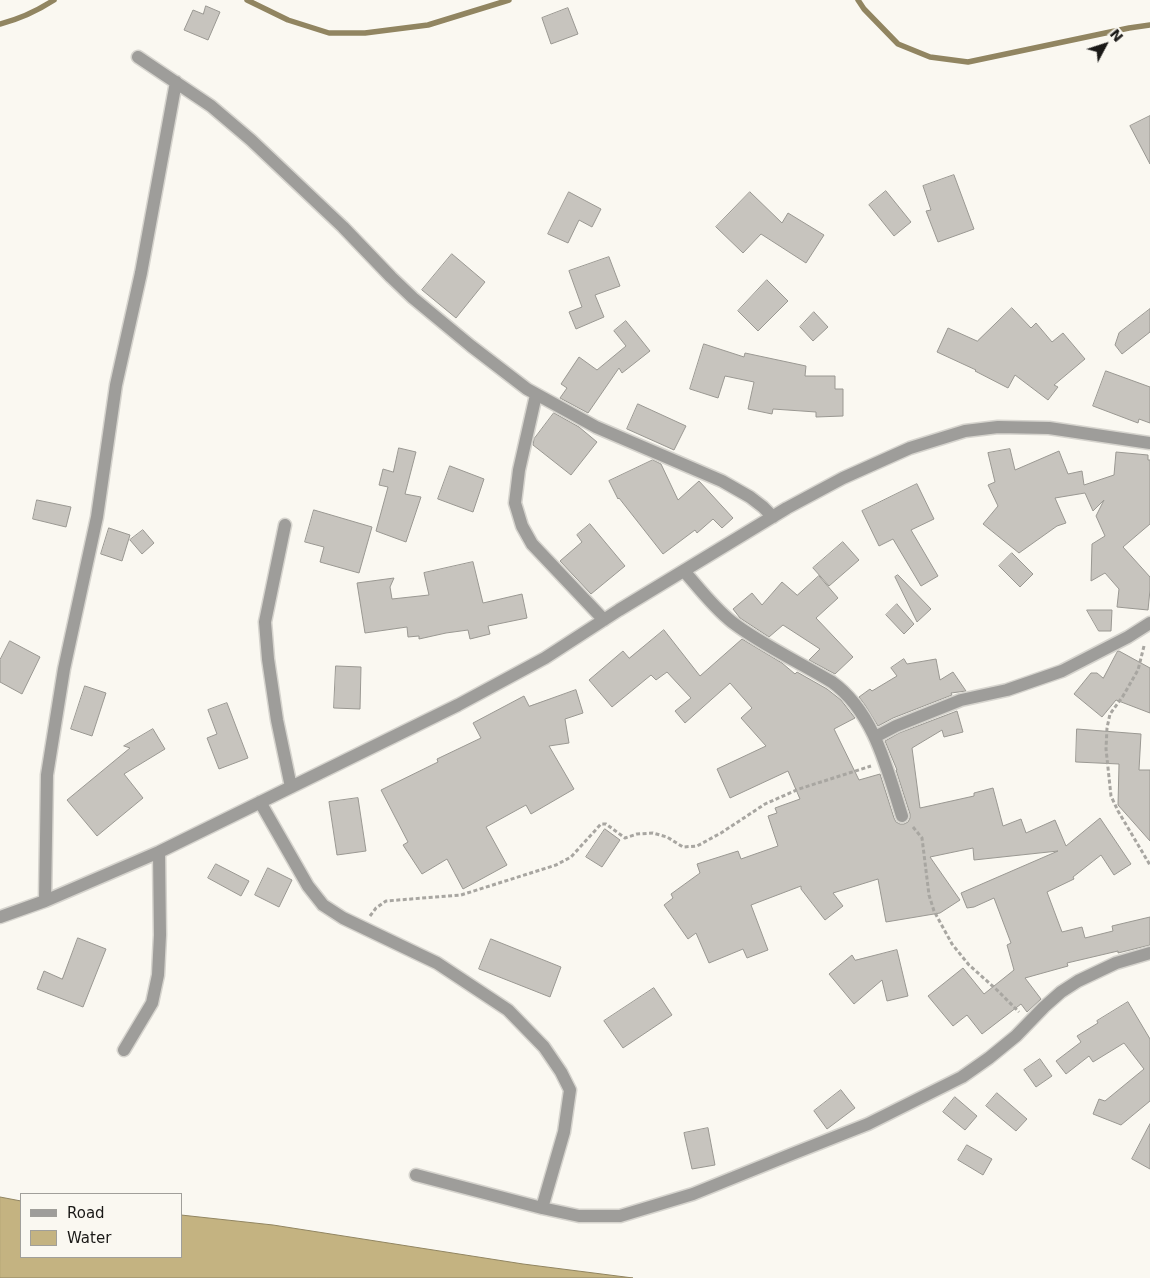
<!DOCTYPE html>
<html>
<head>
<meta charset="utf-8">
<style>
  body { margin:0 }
  #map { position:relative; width:1150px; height:1278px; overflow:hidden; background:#faf8f1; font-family:"DejaVu Sans",sans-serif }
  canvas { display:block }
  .legend { position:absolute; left:20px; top:1193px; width:162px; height:65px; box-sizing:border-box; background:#faf8f1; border:1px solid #a09f9a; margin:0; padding:6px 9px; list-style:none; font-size:15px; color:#1a1917 }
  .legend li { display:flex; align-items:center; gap:10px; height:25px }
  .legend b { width:25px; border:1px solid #a09f9a }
  .north { position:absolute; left:1080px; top:20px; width:50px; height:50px; -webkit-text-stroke:4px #faf8f1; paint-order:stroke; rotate:50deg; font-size:14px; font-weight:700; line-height:20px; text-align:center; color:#1a1917 }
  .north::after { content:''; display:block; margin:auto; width:18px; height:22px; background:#1a1917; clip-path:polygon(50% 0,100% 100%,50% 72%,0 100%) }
</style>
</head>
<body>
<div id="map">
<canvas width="1150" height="1278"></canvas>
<ul class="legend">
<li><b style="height:6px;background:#9e9d9a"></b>Road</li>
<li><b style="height:14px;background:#c4b381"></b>Water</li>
</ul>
<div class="north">N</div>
</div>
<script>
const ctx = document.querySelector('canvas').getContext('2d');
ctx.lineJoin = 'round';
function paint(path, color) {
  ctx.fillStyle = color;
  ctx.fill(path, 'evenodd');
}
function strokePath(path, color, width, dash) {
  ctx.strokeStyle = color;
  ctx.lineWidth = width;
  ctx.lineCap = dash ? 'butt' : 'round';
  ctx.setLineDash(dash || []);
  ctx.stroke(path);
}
const water = new Path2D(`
  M 0,1197 L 21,1201 L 21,1257 L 181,1257 L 181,1215 L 273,1225 L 523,1264 L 633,1278 L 0,1278 Z`);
const stream = new Path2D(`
  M 247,0 L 288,20 L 329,33 L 365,33 L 428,25 L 509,0
  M 858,0 L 864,9 L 898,44 L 930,57 L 968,62 L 1129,28 L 1150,25
  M 0,24 C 20,19 37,11 54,0`);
const building = new Path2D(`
  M 206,6 L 220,12 L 208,40 L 184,30 L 193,10 L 203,14 Z
  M 568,8 L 578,34 L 551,44 L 542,18 Z
  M 1150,116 L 1150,164 L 1130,126 Z
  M 954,175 L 974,229 L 938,242 L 926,211 L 931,210 L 923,186 Z
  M 886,191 L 911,222 L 894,236 L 869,205 Z
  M 569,192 L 601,209 L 592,227 L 579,220 L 568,243 L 548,234 Z
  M 750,192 L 782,223 L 788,213 L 824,235 L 806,263 L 761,234 L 743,253 L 716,227 Z
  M 452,254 L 485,282 L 456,318 L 422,290 Z
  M 609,257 L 620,286 L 595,295 L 604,317 L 576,329 L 569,312 L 582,307 L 569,271 Z
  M 767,280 L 788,301 L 758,331 L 738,311 Z
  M 1012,308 L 1031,328 L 1036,323 L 1052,342 L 1063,333 L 1085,359 L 1054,385 L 1058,387 L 1048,400 L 1015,375 L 1008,388 L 975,371 L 976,370 L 937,352 L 948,328 L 977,341 Z
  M 1150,309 L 1150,332 L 1122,354 L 1115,345 L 1119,333 Z
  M 814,312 L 828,327 L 813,341 L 800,327 Z
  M 626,321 L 650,351 L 622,373 L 619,368 L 588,413 L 560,398 L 567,388 L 561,384 L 579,357 L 597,370 L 626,346 L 614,331 Z
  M 704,344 L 744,357 L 745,353 L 806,366 L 805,376 L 835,376 L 835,389 L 843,389 L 843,416 L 816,417 L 816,412 L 773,409 L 772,414 L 748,409 L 754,382 L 725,376 L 718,398 L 690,389 Z
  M 1106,371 L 1150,387 L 1150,423 L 1139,419 L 1138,423 L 1093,406 Z
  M 638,404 L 686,426 L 674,450 L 627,429 Z
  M 554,413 L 579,427 L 597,442 L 571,475 L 533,445 L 534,439 Z
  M 399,448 L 416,452 L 405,494 L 421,497 L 406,542 L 376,531 L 388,487 L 379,485 L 383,469 L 393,472 Z
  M 1010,449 L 1015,470 L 1059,451 L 1068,474 L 1082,471 L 1084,485 L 1114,475 L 1116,452 L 1148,455 L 1148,460 L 1150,460 L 1150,524 L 1123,547 L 1150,577 L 1150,590 L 1148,610 L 1117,607 L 1119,589 L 1105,573 L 1091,581 L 1092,544 L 1105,536 L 1096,516 L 1104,500 L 1093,511 L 1085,493 L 1055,498 L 1066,523 L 1057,526 L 1019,553 L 983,524 L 998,506 L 988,485 L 995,482 L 988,453 Z
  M 653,460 L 661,464 L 678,500 L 699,481 L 733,518 L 722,528 L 713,519 L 697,533 L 695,530 L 663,554 L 619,498 L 618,499 L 609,481 Z
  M 450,466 L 484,479 L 473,512 L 438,499 Z
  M 917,484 L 934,519 L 911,530 L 938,576 L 921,586 L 893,539 L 879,546 L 862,511 Z
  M 37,500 L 71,507 L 66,527 L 33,519 Z
  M 314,510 L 372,527 L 359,573 L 320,562 L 324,547 L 305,542 Z
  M 590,524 L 625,566 L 591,594 L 560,561 L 582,542 L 577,535 Z
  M 109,528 L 130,535 L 122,561 L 101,554 Z
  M 143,530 L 154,543 L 142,554 L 130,540 Z
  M 843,542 L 859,560 L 829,586 L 813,568 Z
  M 1012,553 L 1033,574 L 1020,587 L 999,566 Z
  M 473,562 L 483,603 L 522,594 L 527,618 L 488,626 L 490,634 L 470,639 L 468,630 L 446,633 L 419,639 L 419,636 L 408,637 L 407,627 L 365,633 L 357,583 L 394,578 L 390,587 L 392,599 L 429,595 L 424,573 Z
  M 898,575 L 931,609 L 917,622 L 895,577 Z
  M 819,576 L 838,598 L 816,618 L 853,657 L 835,674 L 809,660 L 820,649 L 783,625 L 769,637 L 740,618 L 733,609 L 752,593 L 762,605 L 782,582 L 797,595 Z
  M 897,604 L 914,624 L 904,634 L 886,615 Z
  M 1087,610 L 1112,610 L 1111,631 L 1099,631 Z
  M 664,630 L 700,676 L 742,639 L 782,663 L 795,674 L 797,672 L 827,689 L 841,700 L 855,718 L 834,729 L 859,780 L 880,774 L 894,818 L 896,822 L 900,824 L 904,824 L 908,822 L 910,818 L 910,814 L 896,770 L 897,770 L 885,741 L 899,733 L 957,711 L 963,732 L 944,737 L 942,730 L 912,748 L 920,808 L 974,796 L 974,793 L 993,788 L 1003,826 L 1021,819 L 1026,833 L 1055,820 L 1066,846 L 1100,818 L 1131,864 L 1114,875 L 1101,855 L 1073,877 L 1074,879 L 1047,892 L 1062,932 L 1082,927 L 1085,938 L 1113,931 L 1112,926 L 1150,917 L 1150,945 L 1118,953 L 1118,951 L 1067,963 L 1068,966 L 1025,978 L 1041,999 L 1027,1012 L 1021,1004 L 982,1034 L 967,1015 L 953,1026 L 928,996 L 963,968 L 984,994 L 1014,970 L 1007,945 L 1011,943 L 994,898 L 974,907 L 967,908 L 961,893 L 1058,851 L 974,860 L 973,848 L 930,857 L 960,900 L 940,913 L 886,922 L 878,879 L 833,893 L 843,906 L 825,920 L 801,889 L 801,886 L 751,905 L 768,950 L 747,958 L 743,949 L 709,963 L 696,933 L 688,939 L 664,905 L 673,898 L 671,894 L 700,873 L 697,864 L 738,851 L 741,859 L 778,846 L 768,816 L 777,813 L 775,808 L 800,799 L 788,771 L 730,798 L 717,769 L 766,746 L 741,718 L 752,708 L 730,683 L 685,723 L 675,711 L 691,698 L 667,672 L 656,680 L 651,675 L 612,707 L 589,680 L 623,651 L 629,658 Z
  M 10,641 L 40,657 L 22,694 L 0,682 L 0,660 Z
  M 1118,651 L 1119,651 L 1150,668 L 1150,713 L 1116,700 L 1102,717 L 1074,694 L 1091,673 L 1097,673 L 1103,678 Z
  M 904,659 L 907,664 L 936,659 L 940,680 L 953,672 L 966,691 L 951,693 L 952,695 L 893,718 L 878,726 L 865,705 L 859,697 L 870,689 L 872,691 L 897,676 L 891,668 Z
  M 336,666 L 361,667 L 360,709 L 334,708 Z
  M 85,686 L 106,693 L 92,736 L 71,729 Z
  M 576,690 L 583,713 L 565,719 L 569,743 L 549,746 L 574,789 L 531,814 L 526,805 L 486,827 L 507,865 L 463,889 L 447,859 L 422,874 L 403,845 L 408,842 L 381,790 L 438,762 L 437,759 L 481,738 L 473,723 L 524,696 L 529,706 Z
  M 227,703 L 248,758 L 219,769 L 207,738 L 217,734 L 208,710 Z
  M 153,729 L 165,749 L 124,774 L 143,798 L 97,836 L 67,800 L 130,748 L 124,746 Z
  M 1077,729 L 1141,734 L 1139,770 L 1150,770 L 1150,841 L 1118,805 L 1119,764 L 1076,762 Z
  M 358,798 L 366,851 L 337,855 L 329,802 Z
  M 605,829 L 620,840 L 602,867 L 586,857 Z
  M 216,864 L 249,881 L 241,896 L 208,878 Z
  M 268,868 L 292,880 L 279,907 L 255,895 Z
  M 78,938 L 106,949 L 83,1007 L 37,989 L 44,971 L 62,979 Z
  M 491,939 L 561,967 L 550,997 L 479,969 Z
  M 897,950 L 908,996 L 887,1001 L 882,980 L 854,1004 L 829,974 L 852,955 L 855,960 Z
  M 654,988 L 672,1015 L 623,1048 L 604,1021 Z
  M 1128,1002 L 1150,1039 L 1150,1101 L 1121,1125 L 1093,1114 L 1099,1099 L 1105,1101 L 1144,1069 L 1124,1043 L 1093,1062 L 1089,1056 L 1066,1074 L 1056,1061 L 1081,1042 L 1077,1036 L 1098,1023 L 1097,1021 Z
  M 1040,1059 L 1052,1076 L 1036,1087 L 1024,1070 Z
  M 841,1090 L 855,1108 L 827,1129 L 814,1111 Z
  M 997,1093 L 1027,1119 L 1016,1131 L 986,1106 Z
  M 955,1097 L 977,1116 L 965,1130 L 943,1112 Z
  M 1150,1124 L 1150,1169 L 1132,1159 Z
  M 708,1128 L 715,1165 L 692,1169 L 684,1133 Z
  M 967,1145 L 992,1159 L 983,1175 L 958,1160 Z`);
const path = new Path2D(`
  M 1144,646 L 1138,670 L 1123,696 L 1110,714 L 1107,728 L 1106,749 L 1111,796 L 1118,811 L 1150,865
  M 913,827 L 922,838 L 929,895 L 934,911 L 952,944 L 969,965 L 997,990 L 1019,1012
  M 370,916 L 376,908 L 386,901 L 461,895 L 556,865 L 571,857 L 601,824 L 606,824 L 625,838 L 637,834 L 653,833 L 667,837 L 683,847 L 697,846 L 721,833 L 765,804 L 799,789 L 871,766`);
const minor = new Path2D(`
  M 138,57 L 211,106 L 251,140 L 343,227 L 391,277 L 413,298 L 471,346 L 527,389 L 596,427 L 722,481 L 750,497 L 763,507 L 773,517
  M 536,395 L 519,470 L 515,503 L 522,526 L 532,544 L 604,620
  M 285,525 L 265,622 L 268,659 L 277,720 L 291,787
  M 684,571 C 699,588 713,607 732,622 C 762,645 799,662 832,682 C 874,712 887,769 902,816
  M 875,737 L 896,726 L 961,700 L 1007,690 L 1062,671 L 1128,637 L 1150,623
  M 260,802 L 308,886 L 323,905 L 343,918 L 437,963 L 508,1010 L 544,1047 L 561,1072 L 570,1090 L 564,1132 L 542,1208
  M 45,901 L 47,775 L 64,669 L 97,517 L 116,385 L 141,273 L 176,82
  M 0,917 L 45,901 L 159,852 L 458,705 L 545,658 L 619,610 L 787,508 L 843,478 L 910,448 L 965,431 L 998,427 L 1049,428 L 1150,443
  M 124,1050 L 152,1003 L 158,975 L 160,935 L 159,852
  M 416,1175 L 542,1208 L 579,1216 L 620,1216 L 693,1194 L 792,1154 L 868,1124 L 962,1077 L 989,1058 L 1016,1036 L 1044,1007 L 1061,992 L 1078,981 L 1116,963 L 1150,953`);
paint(water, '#c4b381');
strokePath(water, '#918561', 1);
strokePath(stream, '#918561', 5.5);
paint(building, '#c7c4be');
strokePath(building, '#9a9892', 1);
strokePath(minor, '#d6d4ce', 15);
strokePath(path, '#a8a6a1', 3, [4, 2.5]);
strokePath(minor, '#9e9d9a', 12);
</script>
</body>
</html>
